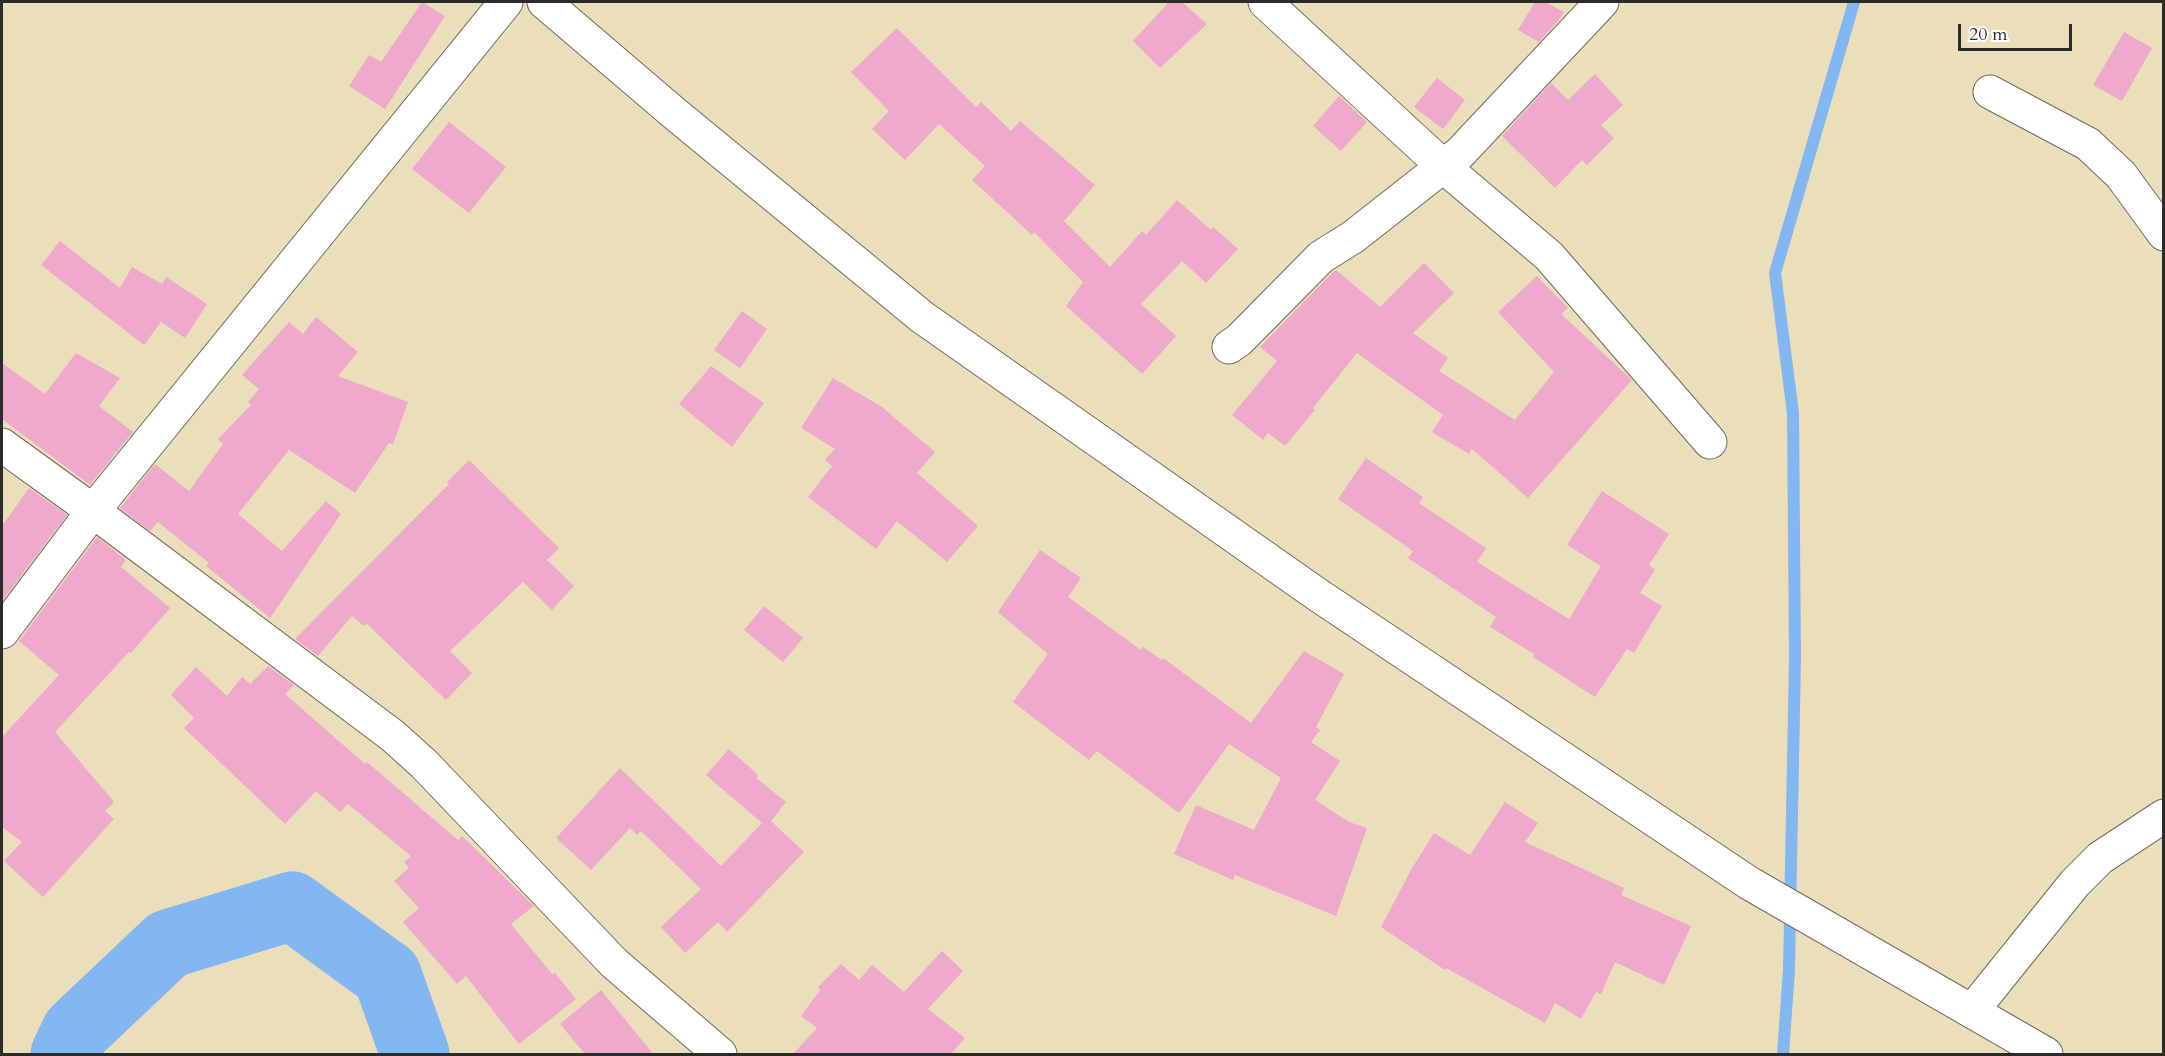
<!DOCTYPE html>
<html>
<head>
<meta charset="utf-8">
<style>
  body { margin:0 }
  #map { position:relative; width:2165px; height:1056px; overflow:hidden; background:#ebdebb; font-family:Cardo,serif }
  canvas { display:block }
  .frame { position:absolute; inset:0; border:3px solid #2b2b2b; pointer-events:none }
  .scale { position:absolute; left:1958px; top:24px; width:114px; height:27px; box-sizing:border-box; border:3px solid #2b2b2b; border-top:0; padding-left:8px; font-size:18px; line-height:21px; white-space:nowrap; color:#2b2b2b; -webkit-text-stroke:4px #fff; paint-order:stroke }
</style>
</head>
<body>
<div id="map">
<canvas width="2165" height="1056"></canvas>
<div class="frame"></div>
<div class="scale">20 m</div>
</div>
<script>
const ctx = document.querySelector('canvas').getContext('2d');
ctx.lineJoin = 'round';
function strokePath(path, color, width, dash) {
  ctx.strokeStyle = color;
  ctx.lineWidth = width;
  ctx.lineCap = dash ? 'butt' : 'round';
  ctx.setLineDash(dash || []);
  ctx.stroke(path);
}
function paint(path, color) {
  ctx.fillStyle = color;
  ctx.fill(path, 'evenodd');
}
const stream = new Path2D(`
  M 1783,1054 L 1789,970 L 1795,658 L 1793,413 L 1775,273 L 1854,2`);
const river = new Path2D(`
  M 65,1054 L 76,1031 L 168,944 L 292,906 L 387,975 L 415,1054`);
const building = new Path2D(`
  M 422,2 L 445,16 L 385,109 L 349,86 L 369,55 L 381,62 Z
  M 1169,2 L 1182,2 L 1207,24 L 1160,68 L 1133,41 Z
  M 1535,2 L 1545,2 L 1564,12 L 1558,21 L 1539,42 L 1518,30 Z
  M 897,28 L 976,107 L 981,102 L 1011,131 L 1020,121 L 1095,185 L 1064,221 L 1110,267 L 1142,231 L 1146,235 L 1177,200 L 1211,230 L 1213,227 L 1238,249 L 1206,283 L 1182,261 L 1141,304 L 1176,336 L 1142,374 L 1066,306 L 1083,282 L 1034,232 L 1032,235 L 972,180 L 985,166 L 939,124 L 905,160 L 872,129 L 889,111 L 851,72 Z
  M 2124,32 L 2152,48 L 2122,101 L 2093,85 Z
  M 1595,74 L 1623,105 L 1601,125 L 1614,138 L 1587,165 L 1582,160 L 1555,188 L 1502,136 L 1551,83 L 1568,100 Z
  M 1437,78 L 1465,100 L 1443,129 L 1414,107 Z
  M 1339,96 L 1367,122 L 1341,151 L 1313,126 Z
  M 449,122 L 506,167 L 469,213 L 412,169 Z
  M 60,241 L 120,288 L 132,267 L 162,284 L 166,277 L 207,304 L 185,338 L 161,322 L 144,345 L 41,265 Z
  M 1424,263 L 1454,293 L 1413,333 L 1448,358 L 1439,371 L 1515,420 L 1554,372 L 1498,312 L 1537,276 L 1568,308 L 1561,314 L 1632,380 L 1528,498 L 1472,449 L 1469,454 L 1432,432 L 1443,415 L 1357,353 L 1313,408 L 1315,410 L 1285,446 L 1268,433 L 1263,440 L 1232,415 L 1277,361 L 1260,347 L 1333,272 L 1336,270 L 1380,307 Z
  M 742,311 L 767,329 L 740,368 L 714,350 Z
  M 316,317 L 358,352 L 338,376 L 408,402 L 393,444 L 389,443 L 355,493 L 289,450 L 238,514 L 282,551 L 326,501 L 341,514 L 270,618 L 206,566 L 209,563 L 158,522 L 150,531 L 120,508 L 155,464 L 189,491 L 223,444 L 218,439 L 251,405 L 248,402 L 259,389 L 242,375 L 289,322 L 303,334 Z
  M 76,353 L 120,378 L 99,406 L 133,432 L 90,485 L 2,419 L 2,363 L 45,394 Z
  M 711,366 L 764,403 L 732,447 L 679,404 Z
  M 833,378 L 882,407 L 935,452 L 917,473 L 978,526 L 947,562 L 897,521 L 876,549 L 808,497 L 832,466 L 825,460 L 835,449 L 801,428 Z
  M 1366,458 L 1423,497 L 1419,503 L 1486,548 L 1477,562 L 1569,619 L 1601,566 L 1567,545 L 1602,491 L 1669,534 L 1649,565 L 1655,570 L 1640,593 L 1662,606 L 1634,653 L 1627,649 L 1595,697 L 1533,657 L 1534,654 L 1490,627 L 1496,617 L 1408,558 L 1413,551 L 1338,499 Z
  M 469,460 L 559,548 L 547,560 L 574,586 L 552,610 L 523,582 L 450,651 L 472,673 L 446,700 L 367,624 L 364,626 L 352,616 L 318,656 L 295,639 L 449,484 L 447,482 Z
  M 29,488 L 67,515 L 2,601 L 2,526 Z
  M 97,537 L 126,560 L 121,567 L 170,608 L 131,653 L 129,652 L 55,732 L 114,802 L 105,811 L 114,819 L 43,897 L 4,861 L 22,842 L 2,827 L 2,737 L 59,675 L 19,641 Z
  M 1040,550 L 1081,578 L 1068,597 L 1141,650 L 1143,647 L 1162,660 L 1163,658 L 1251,723 L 1304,651 L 1344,674 L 1316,727 L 1320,730 L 1311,742 L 1340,761 L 1315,800 L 1349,822 L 1367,828 L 1336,916 L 1235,875 L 1233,880 L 1174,854 L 1196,805 L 1254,830 L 1281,778 L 1229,744 L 1179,813 L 1097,751 L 1089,760 L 1013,702 L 1048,654 L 998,612 Z
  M 764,606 L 803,638 L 783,662 L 744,630 Z
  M 268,666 L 294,685 L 285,694 L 365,764 L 367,762 L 458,840 L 462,836 L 534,906 L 511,924 L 552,974 L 555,973 L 576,999 L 519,1044 L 466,976 L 457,984 L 403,922 L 419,908 L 394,881 L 409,868 L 404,862 L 411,856 L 348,804 L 340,812 L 316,791 L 285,824 L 184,728 L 194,718 L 171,695 L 196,667 L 227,696 L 242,677 L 250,684 Z
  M 729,749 L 758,775 L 756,778 L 786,802 L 771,821 L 804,852 L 727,932 L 718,922 L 685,953 L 661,927 L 701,889 L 641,831 L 637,835 L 630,828 L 591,870 L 556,838 L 620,768 L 721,866 L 762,823 L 706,775 Z
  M 1505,802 L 1538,823 L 1525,842 L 1624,888 L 1621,895 L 1691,926 L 1664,985 L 1615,962 L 1601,994 L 1596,992 L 1581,1019 L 1555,1003 L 1545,1023 L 1446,968 L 1445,970 L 1381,927 L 1411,870 L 1434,833 L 1470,855 Z
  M 942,951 L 963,971 L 928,1009 L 965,1038 L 951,1054 L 793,1054 L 817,1028 L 801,1016 L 820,990 L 818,987 L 841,964 L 859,980 L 872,965 L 904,992 Z
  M 601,990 L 653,1054 L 585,1054 L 560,1024 Z`);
const minor = new Path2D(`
  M 1265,2 L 1444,167 L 1549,256 L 1710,442
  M 1990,92 L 2088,144 L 2121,175 L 2164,234
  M 1229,347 L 1239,340 L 1321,257 L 1353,237 L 1460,153 L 1602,2
  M 2,445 L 93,511 L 393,736 L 424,764 L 614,963 L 720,1054
  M 2,632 L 93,511 L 506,2
  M 1972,1011 L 2075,883 L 2100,858 L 2164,816`);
const major = new Path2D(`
  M 544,2 L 674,113 L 922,317 L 1318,595 L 1749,883 L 2046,1054`);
strokePath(stream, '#83b7f1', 12);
strokePath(river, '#83b7f1', 69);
paint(building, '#eea9cc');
strokePath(minor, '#6e6a5d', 35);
strokePath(major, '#6e6a5d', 35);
strokePath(minor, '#fff', 33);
strokePath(major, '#fff', 33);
</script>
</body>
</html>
